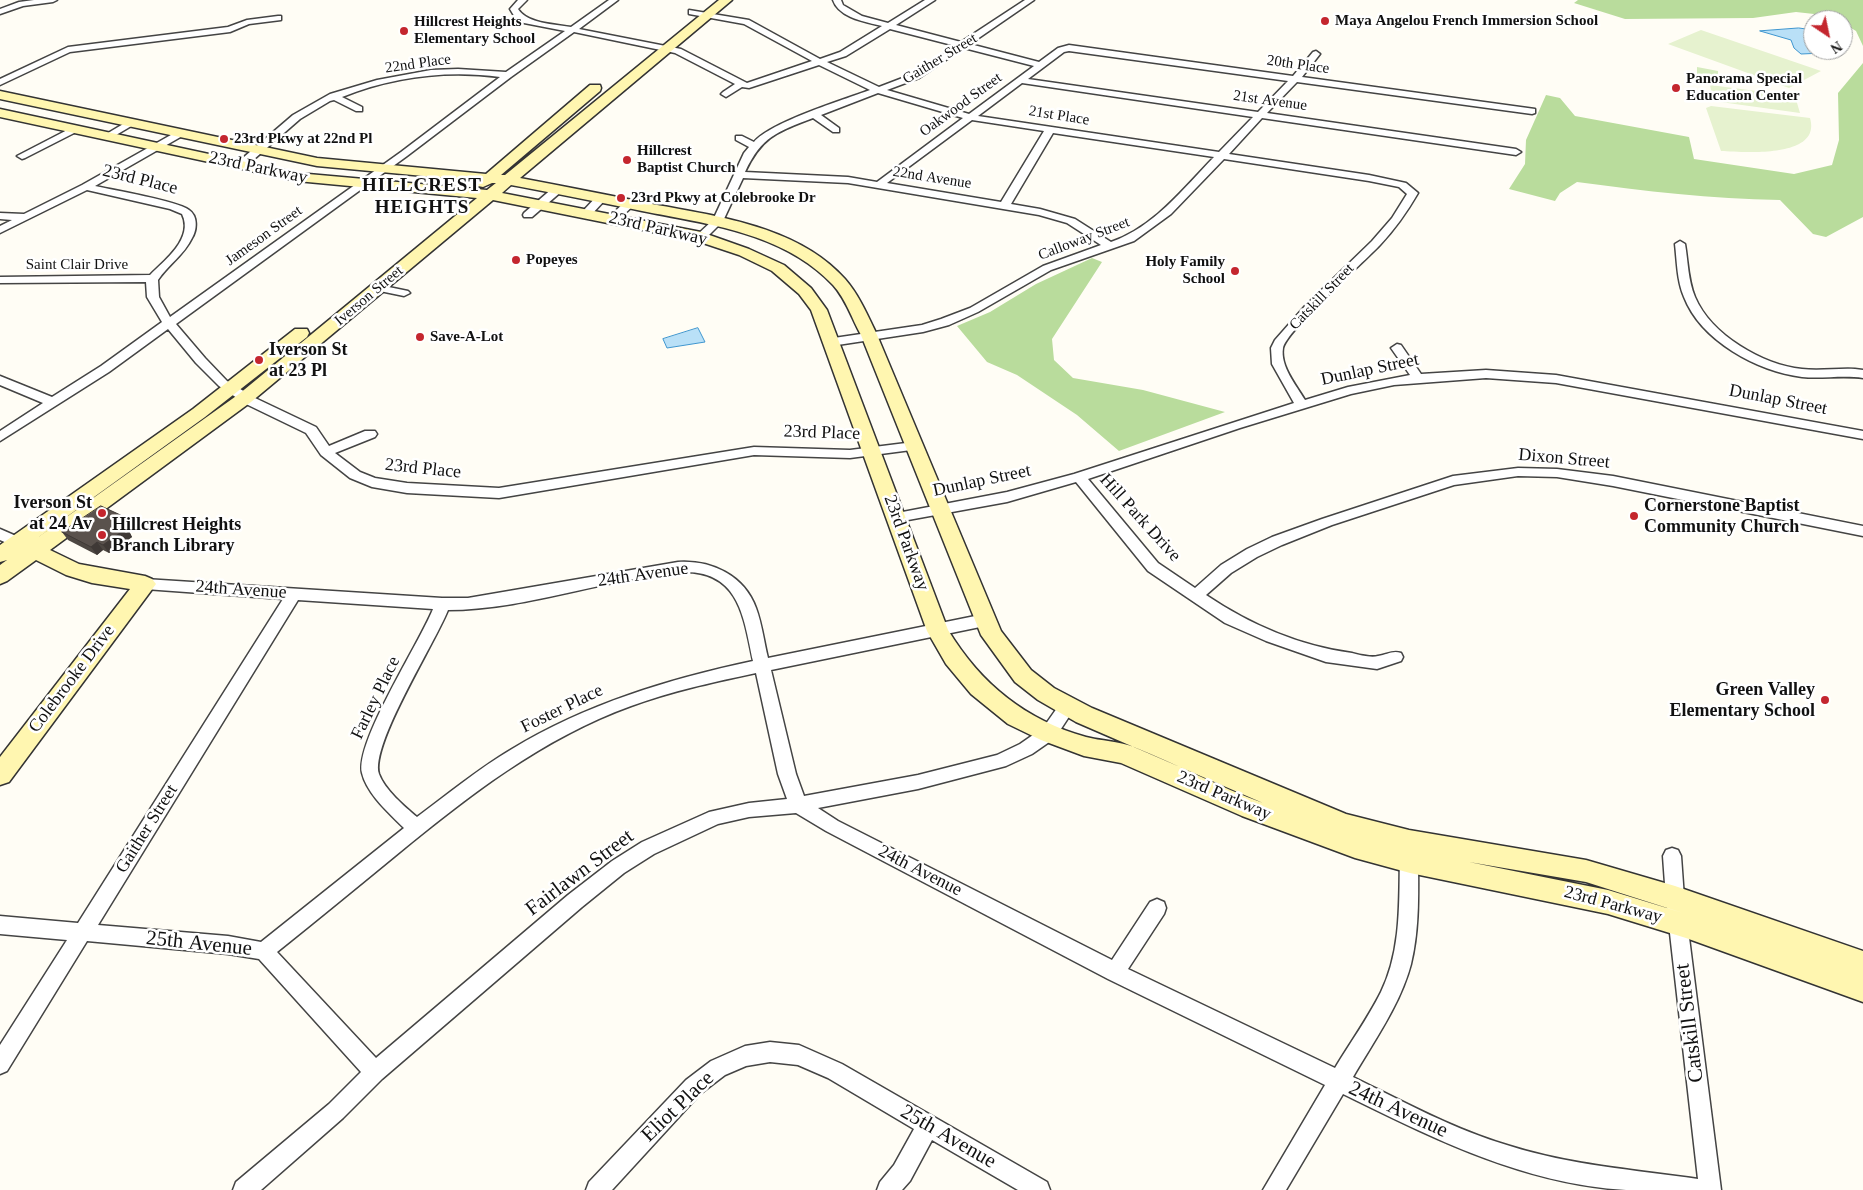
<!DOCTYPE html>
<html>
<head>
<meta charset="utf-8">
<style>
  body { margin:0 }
  #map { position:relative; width:1863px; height:1190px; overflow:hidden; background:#fffdf5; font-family:"Times New Roman",serif }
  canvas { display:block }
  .north { position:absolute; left:1803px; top:10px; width:50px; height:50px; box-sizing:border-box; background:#fff; border:1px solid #a0a0a0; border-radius:50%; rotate:146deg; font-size:14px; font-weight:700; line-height:20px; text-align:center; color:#111 }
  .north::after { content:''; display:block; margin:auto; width:18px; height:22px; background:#c4262e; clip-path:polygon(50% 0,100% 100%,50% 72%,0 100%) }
</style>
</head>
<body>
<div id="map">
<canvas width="1863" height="1190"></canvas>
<div class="north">N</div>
</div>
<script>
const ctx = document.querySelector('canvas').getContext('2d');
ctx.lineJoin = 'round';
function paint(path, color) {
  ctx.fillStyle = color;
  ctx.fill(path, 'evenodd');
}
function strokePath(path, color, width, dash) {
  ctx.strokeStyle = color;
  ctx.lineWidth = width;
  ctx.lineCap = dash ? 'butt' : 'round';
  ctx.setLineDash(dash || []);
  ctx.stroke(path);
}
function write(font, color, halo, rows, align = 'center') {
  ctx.font = font + ' "Times New Roman",serif';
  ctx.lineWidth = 5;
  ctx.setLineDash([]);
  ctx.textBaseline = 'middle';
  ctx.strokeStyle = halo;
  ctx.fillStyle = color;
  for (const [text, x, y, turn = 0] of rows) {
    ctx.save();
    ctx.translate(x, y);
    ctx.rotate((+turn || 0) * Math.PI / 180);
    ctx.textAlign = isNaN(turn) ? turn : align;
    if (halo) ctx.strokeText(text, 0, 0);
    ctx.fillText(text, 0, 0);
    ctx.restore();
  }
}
const green = new Path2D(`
  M 1697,67 L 1718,71 L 1718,83 L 1697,80 Z`);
const forest = new Path2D(`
  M 1578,0 L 1863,0 L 1863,46 L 1856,31 L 1843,23 L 1843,20 L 1838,20 L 1832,16 L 1796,12 L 1753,18 L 1625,19 L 1574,3 Z
  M 1863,63 L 1863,217 L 1826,237 L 1813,234 L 1780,200 C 1711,199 1645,191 1577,182 L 1560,193 L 1555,201 L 1509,189 L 1525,164 L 1526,140 L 1546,95 L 1560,98 L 1575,116 L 1689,137 L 1694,159 L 1794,174 L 1832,165 L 1839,140 L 1838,93 Z
  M 1092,258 L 1102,262 L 1052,339 L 1054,360 L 1073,378 L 1143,390 L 1225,412 L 1119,451 L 1077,415 L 1017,375 L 987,362 L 957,326 L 990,312 L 1036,284 Z`);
const pitch = new Path2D(`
  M 1701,30 L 1821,71 L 1789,88 L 1668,44 Z
  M 1710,85 L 1795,96 L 1800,113 L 1713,101 Z
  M 1711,106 L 1810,118 C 1822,159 1743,152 1721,151 L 1706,108 Z`);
const water = new Path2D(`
  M 1799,28 L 1813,30 L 1813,50 L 1833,50 L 1824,53 L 1801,54 L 1794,48 L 1791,40 L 1760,31 Z
  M 698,328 L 705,342 L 667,348 L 663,339 Z`);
const street = new Path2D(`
  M 34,0 L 57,0 L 53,2 L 23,6 L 0,14 L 0,9 L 19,2 Z
  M 518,0 L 527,0 L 518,9 C 528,24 554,24 571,27 L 609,0 L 618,0 L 579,29 L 681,49 L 747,83 L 812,61 L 744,24 L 689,14 L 689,10 L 749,20 L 820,59 L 840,52 L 882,26 C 866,22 839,18 833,0 L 841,0 L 843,5 L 862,16 L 888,23 L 925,0 L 935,0 L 896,25 L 961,42 L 1025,0 L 1034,0 L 970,44 L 1039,62 L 1058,48 L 1069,45 L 1293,76 L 1313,52 L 1316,51 L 1320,54 L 1302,77 L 1535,109 L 1535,113 L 1532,114 L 1297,82 L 1267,113 L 1516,149 L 1521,152 L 1516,155 L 1262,118 L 1229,154 L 1369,175 L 1406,183 L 1418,193 C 1407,212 1395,229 1380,245 C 1363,263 1287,330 1283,348 C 1280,366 1296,385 1305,400 L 1348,387 L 1410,375 L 1391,348 L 1397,344 L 1401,345 L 1421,374 L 1486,370 L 1556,375 L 1863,431 L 1863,439 L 1556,383 L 1486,378 L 1394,385 L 1351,394 L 1240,428 L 1088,479 L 1158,563 L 1195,588 L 1221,565 L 1247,549 L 1272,537 L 1322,519 L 1453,476 L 1518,468 L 1557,469 L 1613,476 L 1863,526 L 1863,536 L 1613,486 L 1557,477 L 1518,476 L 1454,485 L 1332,525 L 1282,545 L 1257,557 L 1231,573 L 1206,595 C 1249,624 1299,646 1352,653 C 1360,655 1371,658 1378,656 C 1387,655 1392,650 1401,653 L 1403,657 L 1401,661 L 1377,669 L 1326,662 L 1266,641 L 1225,623 L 1148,571 L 1076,482 L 1007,502 L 897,522 L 892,520 L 890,517 L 892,514 L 1007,492 L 1074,474 L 1294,403 L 1272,364 L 1271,348 L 1275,340 L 1305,306 L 1372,241 L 1392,218 L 1407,194 L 1399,187 L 1369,181 L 1224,159 L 1171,214 L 1134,241 L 1051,270 L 978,312 L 949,325 L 923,332 L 831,346 L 825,342 L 827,339 L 922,325 L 941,319 L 970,308 L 1043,266 L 1101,245 L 1067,223 L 1039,215 L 848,183 L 743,178 L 723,221 L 705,239 L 697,239 L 696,237 L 697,235 L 713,220 L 744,153 L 749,147 L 736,140 L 736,136 L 742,136 L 754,142 C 771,122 843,100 870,90 L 819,65 L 749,88 L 742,87 L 726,97 L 721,94 L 723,92 L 735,84 L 675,53 L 574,32 L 511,77 L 407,156 L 176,324 L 205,358 L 227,381 L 255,398 L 316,427 L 329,446 L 365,431 L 375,431 L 377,434 L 375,437 L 335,453 L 360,472 L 375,478 L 407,483 L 499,488 L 754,447 L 850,450 L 914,442 L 921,446 L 919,449 L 850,458 L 754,455 L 499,498 L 407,493 L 372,487 L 350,478 L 321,455 L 306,433 L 246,404 L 219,386 L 196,363 L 168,329 L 109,372 L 0,441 L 0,431 L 43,403 L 0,385 L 0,376 L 52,397 L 101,366 L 162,322 L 147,297 L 146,282 L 0,283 L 0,277 L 150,275 C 165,260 194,238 182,214 L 170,209 L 87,190 L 0,233 L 0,226 L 12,220 L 0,219 L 0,213 L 24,214 L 82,185 L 178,131 L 184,131 L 184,135 L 95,186 C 113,190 178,201 189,210 C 198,216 197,230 192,238 C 184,255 168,265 158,280 L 159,297 L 170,317 L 401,152 L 500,77 C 447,70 392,77 342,97 L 362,107 L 362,111 L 356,111 L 334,100 L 330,101 L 300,119 L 245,167 L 237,167 L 237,163 L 293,115 L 330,94 L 377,80 L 431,70 L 458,69 L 506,72 L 565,31 L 524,23 L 516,19 L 510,9 ZM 890,29 L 956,46 L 913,74 L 879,87 L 827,62 L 846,56 ZM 964,48 L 1034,66 L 969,114 L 887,90 L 919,78 ZM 1069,51 L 1288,81 L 1258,112 L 1028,79 L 1064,52 ZM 1022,83 L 1253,117 L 1219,152 L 978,116 ZM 878,93 L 963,118 L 877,182 L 848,177 L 745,172 C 762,136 777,132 813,118 L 833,132 L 839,132 L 839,128 L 821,115 ZM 972,120 L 1044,131 L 1001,202 L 887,183 ZM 1053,133 L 1214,157 C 1183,189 1154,227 1111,242 L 1075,219 L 1040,209 L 1011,204 Z
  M 278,16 L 281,16 L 281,20 L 249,24 L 230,32 L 70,52 L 0,85 L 0,79 L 68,47 L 228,27 L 247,20 Z
  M 130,120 L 135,123 L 133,125 L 111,138 L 105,138 L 103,136 Z
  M 75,126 L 80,129 L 78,131 L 25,158 L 22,159 L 17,156 Z
  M 558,186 L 563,189 L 562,191 L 532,217 L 524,217 L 523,215 L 524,213 L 554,187 Z
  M 601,195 L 606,198 L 605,200 L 591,215 L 583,215 L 582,213 L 583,211 L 597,196 Z
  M 630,200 L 635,203 L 634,205 L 618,220 L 610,220 L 609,218 L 610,216 L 626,201 Z
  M 1680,241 L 1685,244 C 1688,261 1688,281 1695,297 C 1711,335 1763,365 1802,369 C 1820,371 1838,368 1855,369 L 1863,370 L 1863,378 C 1843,375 1822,379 1802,377 C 1757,371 1701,341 1684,297 C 1677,281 1677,261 1675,244 Z
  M 379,285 L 408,291 L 410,293 L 404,296 L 375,290 L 373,288 Z
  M 0,529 L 23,539 L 25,543 L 23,547 L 18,548 L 0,540 Z
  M 678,562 C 711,560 744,575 756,608 C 762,624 764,642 768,658 L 985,614 L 990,616 L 993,620 L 990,624 L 985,626 L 771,670 L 796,774 L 804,796 L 918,775 L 997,755 L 1020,744 L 1043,728 L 1062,701 L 1068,700 L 1074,701 L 1076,706 L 1055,738 L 1032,754 L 1006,766 L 918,789 L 818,808 L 838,821 L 1112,960 L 1150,902 L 1157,899 L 1164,902 L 1166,908 L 1164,914 L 1128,969 L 1335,1068 C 1350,1043 1368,1018 1381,992 C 1402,949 1399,899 1400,852 L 1403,846 L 1409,844 L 1415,846 L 1418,852 C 1418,889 1420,927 1411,964 C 1400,1005 1374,1041 1353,1077 C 1404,1102 1455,1130 1510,1146 C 1570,1165 1635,1170 1698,1179 L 1666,898 L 1663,856 L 1666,850 L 1672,848 L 1678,850 L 1681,856 L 1684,898 L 1721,1190 C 1689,1190 1657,1190 1626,1190 C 1523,1184 1433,1138 1343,1094 L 1286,1190 L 1263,1190 L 1325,1085 L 1108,979 L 826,831 L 796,813 L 749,817 L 718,824 L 654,854 L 624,873 L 582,907 L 382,1079 L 343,1118 L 261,1190 L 233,1190 L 236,1182 L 329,1104 L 361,1072 L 259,959 L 228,954 L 87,941 L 7,1071 L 0,1074 L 0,1045 L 67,940 L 0,934 L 0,916 L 78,923 L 283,599 L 145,589 L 140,588 L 138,584 L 140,580 L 145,579 L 442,598 L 468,598 ZM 685,572 C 740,572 744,619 753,661 C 669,679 586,704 512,749 C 478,769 448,794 417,817 C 404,806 385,790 379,774 C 370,745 435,643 448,610 C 526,610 606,578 685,572 ZM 298,600 L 433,609 C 419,644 355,742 362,773 C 367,794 389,813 404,828 L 261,942 L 228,936 L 98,925 ZM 756,673 L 778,774 L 787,799 L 749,803 L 709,812 L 642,842 L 612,861 L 568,895 L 376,1058 L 277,952 C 317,920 356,888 395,856 C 467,797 542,738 631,706 C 672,691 714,682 756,673 Z
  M 770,1042 L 799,1045 L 842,1064 L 1047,1182 L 1050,1190 L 1018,1190 L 932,1140 L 910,1181 L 902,1190 L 877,1190 L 880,1182 L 894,1165 L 914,1129 L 828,1078 L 798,1065 L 770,1062 L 746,1066 L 725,1075 L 700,1094 L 612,1190 L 586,1190 L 589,1182 L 686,1080 L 711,1061 L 745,1046 Z`);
const secondary = new Path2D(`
  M 719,0 L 732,0 L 520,178 C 562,186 604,194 647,203 C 714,216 797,225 845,279 C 859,295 868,316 877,335 L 1001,631 L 1031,670 L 1054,688 L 1092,708 L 1346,814 L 1409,830 L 1586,860 L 1675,886 L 1863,951 L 1863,1002 L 1686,938 L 1608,914 L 1410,873 L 1355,858 L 1242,816 L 1121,763 L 1084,756 L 1041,740 L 1008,724 L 971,694 L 946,664 L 927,631 L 811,310 L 799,294 L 772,271 L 739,255 L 697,241 L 493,200 L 251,402 L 50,550 L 79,564 L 145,576 L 152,579 L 156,584 L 9,782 L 0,785 L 0,757 L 130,589 L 92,583 L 66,575 L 36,560 L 7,581 L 0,584 L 0,565 L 7,560 L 0,562 L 0,545 L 193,409 L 295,329 L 307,329 L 309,333 L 307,337 L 205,417 L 33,541 L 239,394 L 477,198 L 297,181 L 0,117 L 0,109 L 297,173 L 487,190 L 496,183 L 492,183 L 483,187 L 478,186 L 477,181 L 317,166 L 0,99 L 0,91 L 317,158 L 486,174 L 590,85 L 600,85 L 601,88 L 600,91 L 501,175 L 505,175 ZM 511,185 C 555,193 598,202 642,211 C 708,224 784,233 833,285 C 846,299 852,319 861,335 L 981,635 L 1015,682 L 1038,700 L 1076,722 L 1263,803 C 1219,787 1177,764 1134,747 C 1118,741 1101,741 1086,737 C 1025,720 980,683 948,630 L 827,310 L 811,288 L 784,265 L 749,249 L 701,232 L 502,193 ZM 1469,862 L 1586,882 L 1683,913 L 1608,890 Z`);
const wall = new Path2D(`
  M 129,519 L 135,527 L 129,531 L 132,537 L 109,553 L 103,550 L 97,555 L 68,540 L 62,532 Z`);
const shadedWall = new Path2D(`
  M 129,519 L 135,527 L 129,531 L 132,537 L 109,553 L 103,545 L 120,525 Z
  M 97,542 L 103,550 L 97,555 L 91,547 Z`);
const building = new Path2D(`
  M 101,506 L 129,519 L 120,525 L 127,528 L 103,545 L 97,542 L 91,547 L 62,532 Z`);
const markers = [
  [1325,21,5,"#c4262e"],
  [404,31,5,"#c4262e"],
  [1676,88,5,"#c4262e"],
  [224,139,5,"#c4262e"],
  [627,160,5,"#c4262e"],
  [621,198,5,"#c4262e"],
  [516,260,5,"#c4262e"],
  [1235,271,5,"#c4262e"],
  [420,337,5,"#c4262e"],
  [259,360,5,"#c4262e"],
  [102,513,5,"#c4262e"],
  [1634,516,5,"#c4262e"],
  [102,535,5,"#c4262e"],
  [1825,700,5,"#c4262e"]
];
const farPoinames = [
  ["Maya Angelou French Immersion School",1335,21],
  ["Hillcrest Heights",414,22],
  ["Elementary School",414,39],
  ["Panorama Special",1686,79],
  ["Education Center",1686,96],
  ["23rd Pkwy at 22nd Pl",234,139],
  ["Hillcrest",637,151],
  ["Baptist Church",637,168],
  ["23rd Pkwy at Colebrooke Dr",631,198],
  ["Popeyes",526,260],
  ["Holy Family",1225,262,"right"],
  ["School",1225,279,"right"],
  ["Save-A-Lot",430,337]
];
const farStreetnames = [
  ["Gaither Street",940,59,-31],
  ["22nd Place",418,64,-8],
  ["20th Place",1298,65,8],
  ["21st Avenue",1270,101,8],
  ["Oakwood Street",961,105,-36],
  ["21st Place",1059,116,9],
  ["22nd Avenue",932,178,9],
  ["Jameson Street",264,236,-36],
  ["Calloway Street",1084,239,-21],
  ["Saint Clair Drive",77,265],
  ["Iverson Street",369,296,-40],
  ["Catskill Street",1322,297,-46]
];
const streetNames = [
  ["23rd Parkway",258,168,12],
  ["23rd Place",140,180,14],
  ["23rd Parkway",658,229,13],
  ["Dunlap Street",1370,370,-12],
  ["Dunlap Street",1778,400,11],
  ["23rd Place",822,433,2],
  ["Dixon Street",1564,459,5],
  ["23rd Place",423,469,6],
  ["Dunlap Street",982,481,-12],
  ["Hill Park Drive",1140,518,48],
  ["23rd Parkway",906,543,70],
  ["24th Avenue",643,575,-8],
  ["24th Avenue",241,590,4],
  ["Colebrooke Drive",72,679,-53],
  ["Farley Place",376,698,-64],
  ["Foster Place",562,709,-26],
  ["23rd Parkway",1224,796,23],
  ["Gaither Street",147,829,-58],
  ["24th Avenue",920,871,27],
  ["23rd Parkway",1613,905,15]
];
const poiNames = [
  ["Iverson St",269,350],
  ["at 23 Pl",269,371],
  ["Iverson St",92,503,"right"],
  ["at 24 Av",92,524,"right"],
  ["Cornerstone Baptist",1644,506],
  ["Community Church",1644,527],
  ["Hillcrest Heights",112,525],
  ["Branch Library",112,546],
  ["Green Valley",1815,690,"right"],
  ["Elementary School",1815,711,"right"]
];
const farDistrictnames = [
  ["HILLCREST",422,186],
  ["HEIGHTS",422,208]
];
const nearStreetnames = [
  ["Fairlawn Street",580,873,-37],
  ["25th Avenue",199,944,6],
  ["Catskill Street",1690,1023,-97],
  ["Eliot Place",678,1107,-44],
  ["24th Avenue",1398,1110,25],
  ["25th Avenue",948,1137,30]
];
paint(green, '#d5ebbd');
paint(forest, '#b9dc9c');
paint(pitch, '#e6f2cf');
paint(water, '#b9e0f7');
strokePath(water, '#3f96cf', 1);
strokePath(street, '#444', 3);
strokePath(secondary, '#333', 3);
paint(street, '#fff');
paint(secondary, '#fff6b0');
paint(wall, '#4d4742');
paint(shadedWall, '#3f3936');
paint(building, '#5a524d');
strokePath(building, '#3f3936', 1);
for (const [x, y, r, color] of markers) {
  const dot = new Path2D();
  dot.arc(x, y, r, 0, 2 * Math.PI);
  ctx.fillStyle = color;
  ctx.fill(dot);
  strokePath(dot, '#fff', 2);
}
write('bold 15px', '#111', '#fff', farPoinames, 'left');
write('15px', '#111', '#fff', farStreetnames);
write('18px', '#111', '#fff', streetNames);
write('bold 18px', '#111', '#fff', poiNames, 'left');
ctx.letterSpacing = '1px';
write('bold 19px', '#111', '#fff', farDistrictnames);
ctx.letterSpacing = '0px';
write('21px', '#111', '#fff', nearStreetnames);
</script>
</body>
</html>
